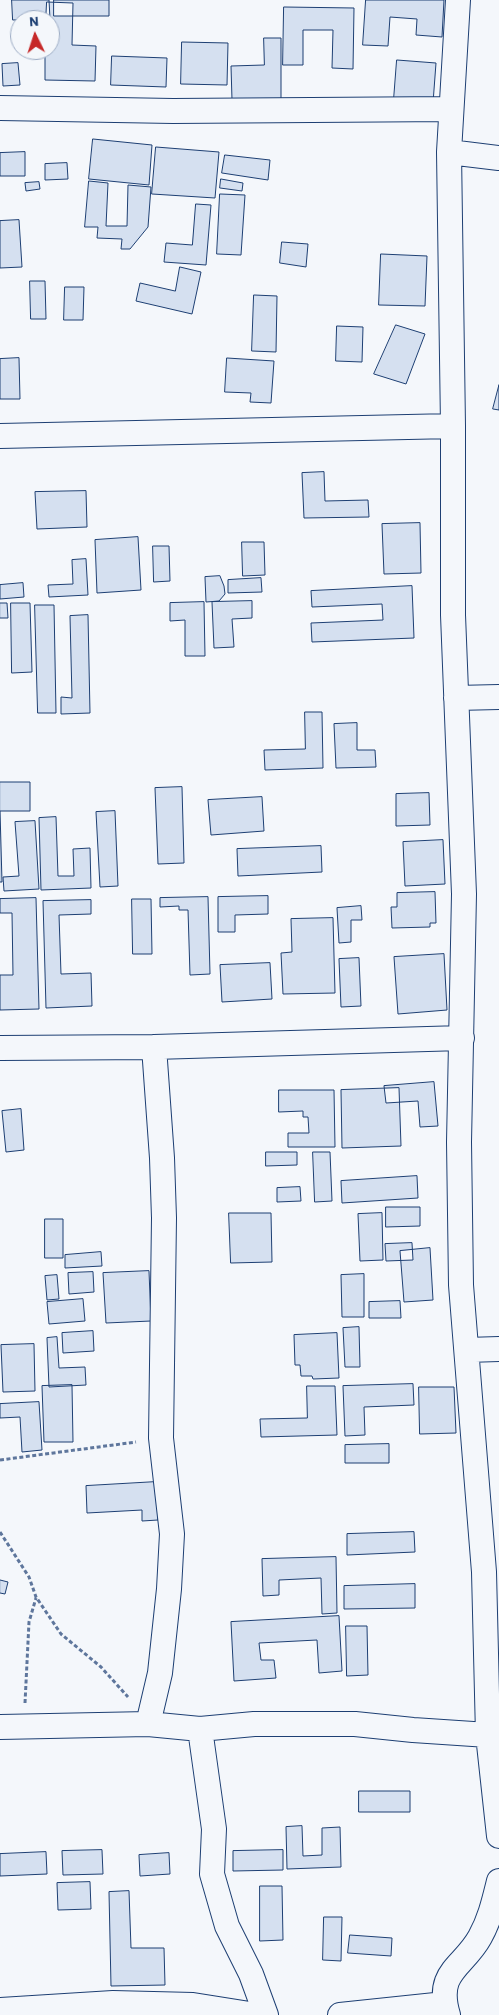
<!DOCTYPE html>
<html>
<head>
<meta charset="utf-8">
<style>
  body { margin:0 }
  #map { position:relative; width:499px; height:2015px; overflow:hidden; background:#f4f7fb; font-family:Barlow,sans-serif }
  canvas { display:block }
  .north { position:absolute; left:10px; top:10px; width:50px; height:50px; box-sizing:border-box; background:#f4f7fb; border:1px solid #9eadc5; border-radius:50%; rotate:356deg; font-size:14px; font-weight:700; line-height:20px; text-align:center; color:#1d3f73 }
  .north::after { content:''; display:block; margin:auto; width:18px; height:22px; background:#c62828; clip-path:polygon(50% 0,100% 100%,50% 72%,0 100%) }
</style>
</head>
<body>
<div id="map">
<canvas width="499" height="2015"></canvas>
<div class="north">N</div>
</div>
<script>
const ctx = document.querySelector('canvas').getContext('2d');
ctx.lineJoin = 'round';
function paint(path, color) {
  ctx.fillStyle = color;
  ctx.fill(path, 'evenodd');
}
function strokePath(path, color, width, dash) {
  ctx.strokeStyle = color;
  ctx.lineWidth = width;
  ctx.lineCap = dash ? 'butt' : 'round';
  ctx.setLineDash(dash || []);
  ctx.stroke(path);
}
const building = new Path2D(`
  M 12,0 L 49,0 L 50,19 L 13,20 Z
  M 54,0 L 109,0 L 109,16 L 54,16 Z
  M 366,0 L 444,0 L 442,37 L 416,35 L 417,19 L 390,17 L 388,46 L 363,45 Z
  M 47,2 L 73,3 L 72,45 L 96,46 L 95,81 L 45,80 L 45,50 L 50,50 L 50,20 L 46,20 Z
  M 284,7 L 354,8 L 353,69 L 332,68 L 333,30 L 303,30 L 303,65 L 283,65 Z
  M 264,38 L 281,38 L 281,100 L 232,100 L 231,66 L 264,65 Z
  M 182,42 L 228,43 L 227,85 L 181,84 Z
  M 112,56 L 167,58 L 166,87 L 111,85 Z
  M 397,60 L 436,63 L 433,103 L 394,99 Z
  M 18,63 L 20,85 L 3,86 L 2,64 Z
  M 93,139 L 152,145 L 149,185 L 89,179 Z
  M 156,147 L 219,152 L 215,198 L 152,194 Z
  M 25,152 L 25,176 L 0,176 L 0,153 Z
  M 225,155 L 270,160 L 268,180 L 222,173 Z
  M 67,163 L 68,179 L 45,180 L 45,164 Z
  M 221,179 L 243,183 L 242,191 L 220,188 Z
  M 89,181 L 108,183 L 106,226 L 127,226 L 128,185 L 151,187 L 148,227 L 130,249 L 121,249 L 122,239 L 97,238 L 98,227 L 85,227 Z
  M 39,182 L 40,189 L 26,191 L 25,183 Z
  M 220,194 L 245,195 L 241,255 L 217,254 Z
  M 196,204 L 211,205 L 206,265 L 164,262 L 166,243 L 192,245 Z
  M 19,220 L 22,267 L 0,268 L 0,221 Z
  M 282,242 L 308,244 L 306,267 L 280,263 Z
  M 381,254 L 427,256 L 425,306 L 379,305 Z
  M 180,267 L 201,272 L 192,314 L 136,301 L 140,283 L 175,291 Z
  M 30,281 L 45,281 L 46,319 L 31,319 Z
  M 65,287 L 84,287 L 83,320 L 64,320 Z
  M 254,295 L 277,296 L 276,352 L 252,351 Z
  M 396,325 L 425,334 L 406,384 L 374,374 Z
  M 337,326 L 363,327 L 362,362 L 336,361 Z
  M 19,358 L 20,399 L 0,399 L 0,359 Z
  M 227,358 L 274,361 L 271,403 L 250,402 L 251,393 L 225,392 Z
  M 499,385 L 499,410 L 493,409 Z
  M 324,472 L 325,501 L 368,500 L 369,517 L 304,518 L 302,473 Z
  M 86,491 L 87,527 L 37,529 L 35,492 Z
  M 420,523 L 421,573 L 384,574 L 382,524 Z
  M 138,537 L 141,590 L 97,593 L 95,540 Z
  M 242,542 L 264,542 L 265,575 L 243,576 Z
  M 153,546 L 169,546 L 170,581 L 154,582 Z
  M 86,559 L 88,595 L 49,597 L 48,585 L 73,584 L 72,560 Z
  M 220,576 L 224,586 L 225,594 L 219,601 L 206,602 L 205,577 Z
  M 261,578 L 262,592 L 228,593 L 228,580 Z
  M 23,583 L 24,597 L 0,599 L 0,585 Z
  M 412,586 L 414,638 L 312,642 L 311,623 L 383,620 L 382,604 L 312,607 L 311,591 Z
  M 252,601 L 252,618 L 232,619 L 234,647 L 214,648 L 212,602 Z
  M 204,602 L 205,656 L 185,656 L 185,620 L 170,621 L 170,603 Z
  M 0,603 L 7,603 L 8,618 L 0,618 Z
  M 11,603 L 30,603 L 32,672 L 12,673 Z
  M 35,605 L 54,605 L 56,713 L 38,713 Z
  M 88,615 L 90,713 L 61,714 L 61,697 L 72,698 L 70,616 Z
  M 305,712 L 322,712 L 323,768 L 265,770 L 264,750 L 305,749 Z
  M 357,723 L 357,750 L 375,750 L 376,767 L 336,768 L 334,724 Z
  M 0,782 L 30,782 L 30,811 L 0,811 L 2,882 L 0,882 Z
  M 182,787 L 184,863 L 158,864 L 155,788 Z
  M 429,793 L 430,825 L 396,826 L 396,794 Z
  M 262,797 L 264,831 L 211,835 L 208,800 Z
  M 115,811 L 118,886 L 100,887 L 96,812 Z
  M 56,817 L 58,876 L 74,876 L 73,849 L 90,848 L 91,888 L 41,890 L 39,818 Z
  M 35,821 L 39,889 L 4,891 L 3,877 L 19,876 L 15,822 Z
  M 443,840 L 445,884 L 405,886 L 403,842 Z
  M 321,846 L 322,872 L 238,876 L 237,849 Z
  M 435,892 L 436,923 L 430,923 L 430,927 L 392,928 L 391,907 L 397,907 L 397,893 Z
  M 268,896 L 268,914 L 235,915 L 235,932 L 218,932 L 218,897 Z
  M 208,897 L 210,974 L 190,975 L 188,910 L 179,910 L 179,906 L 160,907 L 160,898 Z
  M 36,898 L 39,1009 L 0,1010 L 0,975 L 13,975 L 12,913 L 0,913 L 0,899 Z
  M 132,899 L 151,899 L 152,954 L 133,954 Z
  M 91,900 L 91,914 L 59,915 L 61,974 L 91,973 L 92,1006 L 46,1008 L 43,901 Z
  M 361,906 L 362,920 L 351,920 L 351,942 L 339,943 L 337,908 Z
  M 333,918 L 335,993 L 283,994 L 281,953 L 292,952 L 291,919 Z
  M 444,954 L 447,1010 L 398,1014 L 394,957 Z
  M 359,958 L 361,1006 L 341,1007 L 339,959 Z
  M 270,963 L 272,999 L 222,1002 L 220,965 Z
  M 434,1082 L 438,1126 L 420,1127 L 418,1101 L 386,1103 L 384,1086 Z
  M 399,1088 L 401,1146 L 342,1148 L 341,1090 Z
  M 279,1090 L 334,1090 L 335,1147 L 288,1147 L 288,1133 L 309,1133 L 308,1117 L 303,1117 L 303,1111 L 279,1112 Z
  M 21,1109 L 24,1150 L 6,1152 L 2,1111 Z
  M 266,1152 L 297,1152 L 297,1165 L 266,1166 Z
  M 313,1152 L 330,1152 L 332,1201 L 315,1202 Z
  M 417,1176 L 418,1198 L 342,1203 L 341,1181 Z
  M 300,1187 L 301,1201 L 277,1202 L 277,1188 Z
  M 386,1207 L 420,1207 L 420,1226 L 386,1227 Z
  M 229,1213 L 271,1213 L 272,1262 L 231,1263 Z
  M 382,1213 L 383,1260 L 360,1261 L 358,1214 Z
  M 45,1219 L 63,1219 L 63,1258 L 45,1258 Z
  M 412,1243 L 413,1260 L 386,1261 L 385,1244 Z
  M 430,1248 L 433,1300 L 404,1302 L 400,1251 Z
  M 101,1252 L 102,1266 L 65,1268 L 65,1255 Z
  M 149,1271 L 151,1321 L 106,1323 L 103,1273 Z
  M 93,1272 L 94,1292 L 69,1294 L 68,1273 Z
  M 364,1274 L 364,1317 L 342,1317 L 341,1275 Z
  M 57,1275 L 59,1299 L 47,1300 L 45,1276 Z
  M 83,1299 L 85,1321 L 49,1324 L 47,1302 Z
  M 400,1301 L 401,1318 L 369,1318 L 369,1302 Z
  M 359,1327 L 360,1367 L 345,1367 L 343,1328 Z
  M 93,1331 L 94,1351 L 63,1353 L 62,1333 Z
  M 337,1333 L 339,1378 L 313,1379 L 312,1376 L 301,1376 L 300,1365 L 295,1365 L 294,1335 Z
  M 57,1337 L 59,1368 L 85,1367 L 86,1385 L 49,1387 L 47,1338 Z
  M 34,1344 L 35,1391 L 3,1392 L 1,1345 Z
  M 413,1384 L 414,1405 L 364,1407 L 365,1435 L 345,1436 L 343,1386 Z
  M 72,1385 L 73,1442 L 44,1442 L 42,1386 Z
  M 307,1386 L 335,1386 L 337,1435 L 261,1437 L 260,1419 L 307,1418 Z
  M 419,1387 L 454,1387 L 456,1433 L 420,1434 Z
  M 39,1402 L 42,1450 L 22,1452 L 20,1417 L 0,1418 L 0,1404 Z
  M 389,1444 L 389,1463 L 345,1463 L 345,1445 Z
  M 156,1482 L 158,1520 L 142,1521 L 142,1510 L 87,1513 L 86,1486 Z
  M 414,1532 L 415,1552 L 347,1555 L 347,1534 Z
  M 336,1557 L 337,1613 L 322,1614 L 321,1578 L 279,1580 L 279,1595 L 263,1596 L 262,1559 Z
  M 0,1580 L 8,1582 L 5,1594 L 0,1593 Z
  M 415,1584 L 415,1608 L 344,1609 L 344,1586 Z
  M 339,1616 L 342,1671 L 319,1673 L 317,1640 L 259,1643 L 261,1660 L 274,1660 L 276,1678 L 234,1681 L 231,1622 Z
  M 346,1626 L 367,1626 L 368,1675 L 347,1676 Z
  M 359,1791 L 410,1791 L 410,1812 L 359,1812 Z
  M 302,1826 L 303,1856 L 322,1855 L 322,1828 L 340,1827 L 341,1867 L 287,1869 L 286,1827 Z
  M 102,1850 L 103,1874 L 63,1875 L 62,1851 Z
  M 283,1850 L 283,1870 L 233,1871 L 233,1851 Z
  M 46,1852 L 47,1874 L 0,1876 L 0,1854 Z
  M 169,1853 L 170,1874 L 140,1876 L 139,1855 Z
  M 90,1882 L 91,1909 L 58,1910 L 57,1883 Z
  M 260,1886 L 282,1886 L 283,1940 L 260,1941 Z
  M 129,1891 L 131,1948 L 164,1948 L 165,1985 L 111,1986 L 109,1892 Z
  M 324,1917 L 342,1917 L 341,1961 L 323,1960 Z
  M 350,1935 L 392,1938 L 391,1956 L 348,1953 Z`);
const path = new Path2D(`
  M 0,1460 L 136,1442
  M 0,1532 L 29,1577 L 36,1597 L 61,1634 L 101,1667 L 128,1697
  M 25,1703 L 29,1622 L 36,1598`);
const street = new Path2D(`
  M 458,0 L 449,152 L 453,426 L 453,615 L 464,894 L 459,1142 L 461,1285 L 484,1572 L 488,1735 L 499,1836
  M 0,108 L 173,111 L 450,109
  M 449,152 L 499,158
  M 0,436 L 453,426
  M 456,698 L 499,697
  M 0,1048 L 154,1047 L 462,1038
  M 467,1350 L 499,1349
  M 148,1724 L 160,1673 L 169,1589 L 172,1534 L 161,1438 L 164,1218 L 162,1158 L 154,1047
  M 0,1727 L 148,1724 L 200,1729 L 254,1724 L 355,1724 L 413,1730 L 488,1735
  M 200,1729 L 214,1829 L 212,1874 L 227,1926 L 251,1974 L 266,2015
  M 0,2010 L 113,2003 L 193,2005 L 256,2015
  M 340,2015 L 445,2004
  M 448,2015 C 435,1971 463,1968 480,1937 C 490,1919 494,1901 499,1881`);
paint(building, '#d5e0f0');
strokePath(building, '#1d3f73', 1);
strokePath(street, '#1d3f73', 26);
strokePath(path, '#5e769c', 3, [4, 2.5]);
strokePath(street, '#f4f7fb', 24);
</script>
</body>
</html>
